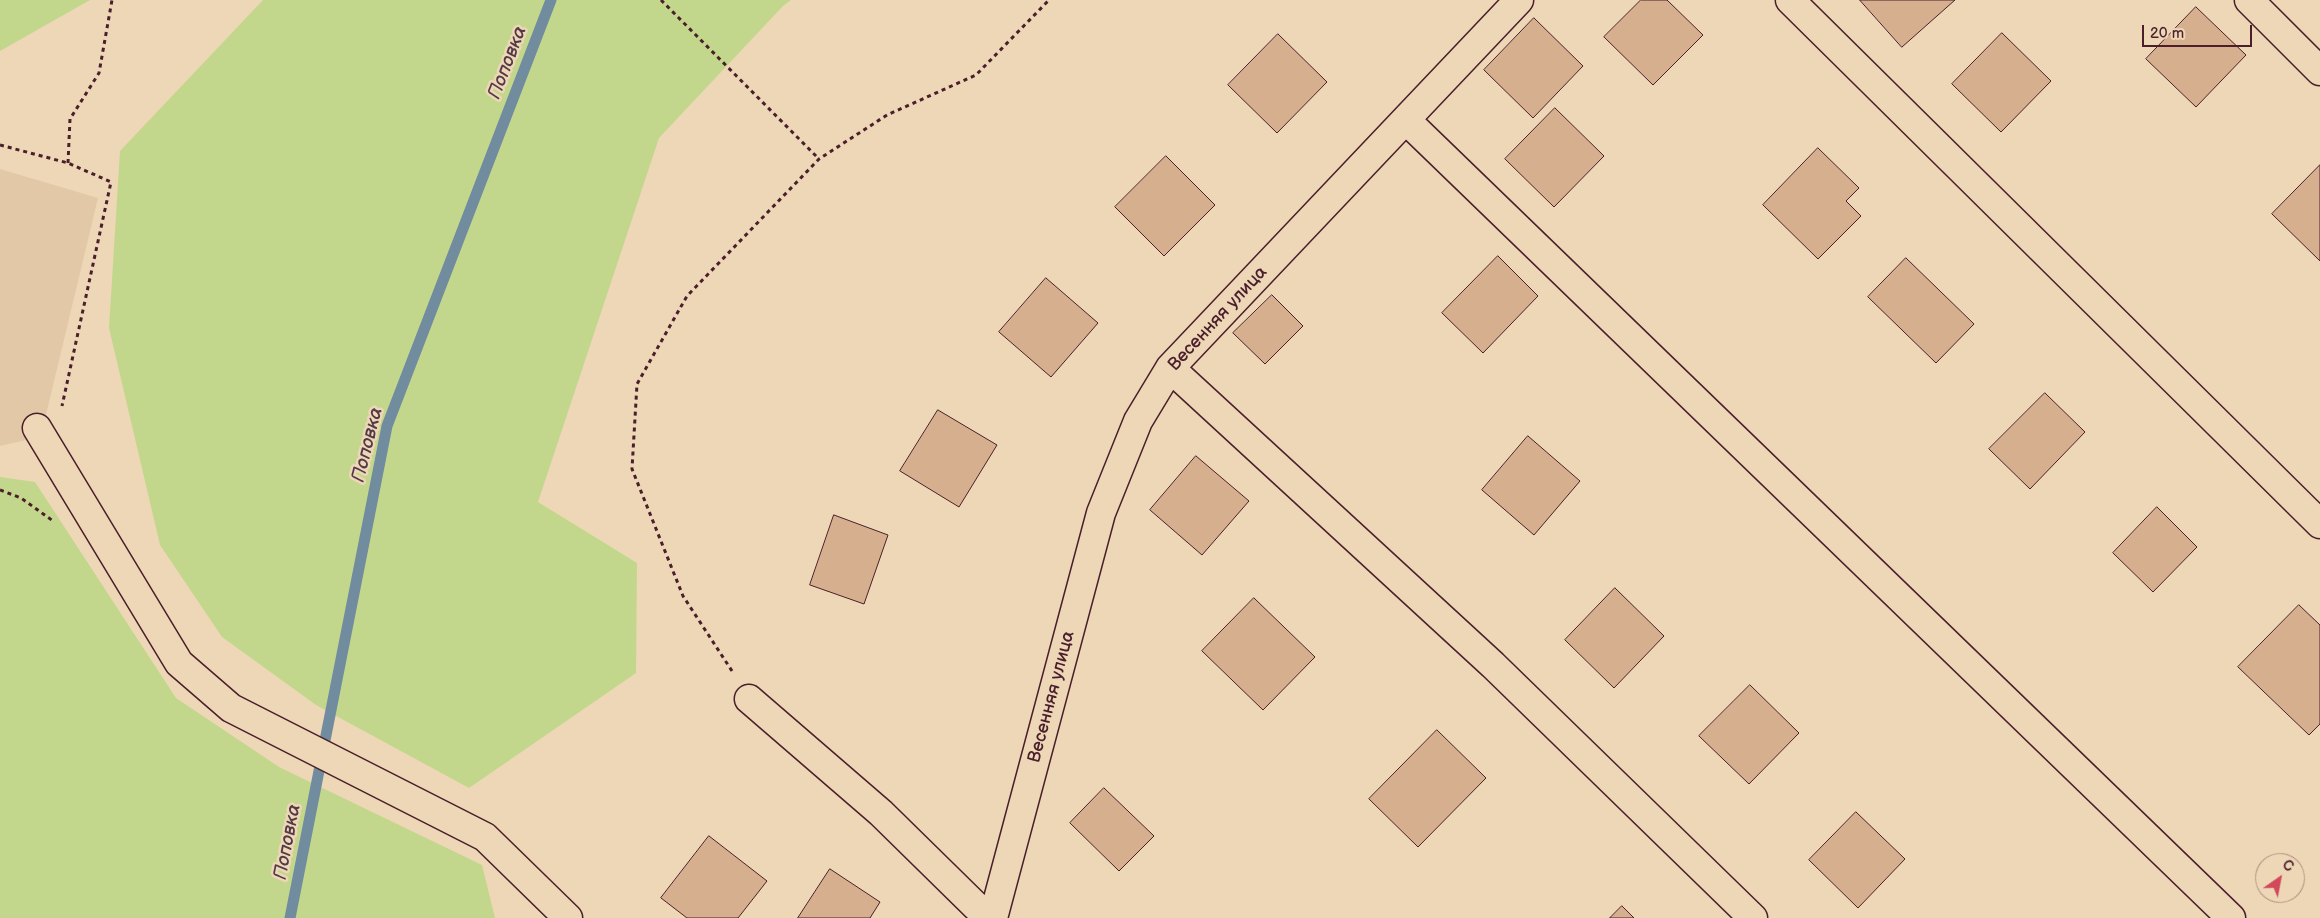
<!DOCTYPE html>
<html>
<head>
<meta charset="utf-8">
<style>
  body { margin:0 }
  #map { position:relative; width:2320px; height:918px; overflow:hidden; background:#edd7b6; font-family:"Balsamiq Sans",sans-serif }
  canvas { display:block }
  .north { position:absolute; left:2255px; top:853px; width:50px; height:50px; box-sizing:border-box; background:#edd7b6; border:1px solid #ac8d7e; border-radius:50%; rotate:33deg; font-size:14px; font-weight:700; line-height:20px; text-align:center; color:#4a1f2b }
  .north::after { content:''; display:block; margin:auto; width:18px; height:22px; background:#d1495b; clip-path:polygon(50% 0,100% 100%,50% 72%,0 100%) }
  .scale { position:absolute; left:2142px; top:25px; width:110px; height:22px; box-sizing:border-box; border:2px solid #4a1f2b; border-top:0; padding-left:6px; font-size:15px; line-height:18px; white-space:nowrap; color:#4a1f2b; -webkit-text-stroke:4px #edd7b6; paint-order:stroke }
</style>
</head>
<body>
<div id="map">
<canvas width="2320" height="918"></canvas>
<div class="north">С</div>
<div class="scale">20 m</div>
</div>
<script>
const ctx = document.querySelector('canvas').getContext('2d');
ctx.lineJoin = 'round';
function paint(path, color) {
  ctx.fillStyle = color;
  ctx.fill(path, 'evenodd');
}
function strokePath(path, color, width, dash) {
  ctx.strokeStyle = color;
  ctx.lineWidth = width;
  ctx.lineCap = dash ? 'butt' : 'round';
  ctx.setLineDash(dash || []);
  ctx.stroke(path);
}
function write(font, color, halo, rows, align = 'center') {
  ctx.font = font + ' "Balsamiq Sans",sans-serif';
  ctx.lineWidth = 5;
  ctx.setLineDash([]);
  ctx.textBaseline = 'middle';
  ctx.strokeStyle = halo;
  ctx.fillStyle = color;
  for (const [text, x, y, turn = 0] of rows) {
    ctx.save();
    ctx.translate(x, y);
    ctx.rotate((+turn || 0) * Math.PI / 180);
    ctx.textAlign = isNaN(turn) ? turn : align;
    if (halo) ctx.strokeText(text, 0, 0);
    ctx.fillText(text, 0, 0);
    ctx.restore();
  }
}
const built = new Path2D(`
  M 0,169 L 98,198 L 45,419 L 26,440 L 0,446 Z`);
const green = new Path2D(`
  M 0,0 L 90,0 L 0,51 Z
  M 263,0 L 791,0 L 783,6 L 659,138 L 538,502 L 637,563 L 636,673 L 469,788 L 316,705 L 222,637 L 160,545 L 109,328 L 120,151 Z
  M 0,477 L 35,482 L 176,698 L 279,767 L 482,865 L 495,918 L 0,918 Z`);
const stream = new Path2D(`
  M 290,918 L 387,426 L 551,0`);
const building = new Path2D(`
  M 1641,0 L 1667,0 L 1703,35 L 1653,85 L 1604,37 Z
  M 1860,0 L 1955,0 L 1902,47 Z
  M 2196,7 L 2246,55 L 2196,107 L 2146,59 Z
  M 1534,18 L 1583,66 L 1533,118 L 1484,70 Z
  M 2002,33 L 2051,81 L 2001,132 L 1952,84 Z
  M 1278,34 L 1327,82 L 1277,133 L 1228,85 Z
  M 1555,108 L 1604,156 L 1554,207 L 1505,159 Z
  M 1818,148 L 1859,188 L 1846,201 L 1861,216 L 1818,259 L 1763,205 Z
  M 1166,156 L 1215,205 L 1164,256 L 1115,207 Z
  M 2320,165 L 2320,261 L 2272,214 Z
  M 1498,256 L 1538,296 L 1483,353 L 1442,313 Z
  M 1906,258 L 1974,324 L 1936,363 L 1868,297 Z
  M 1046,278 L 1098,323 L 1051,377 L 999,332 Z
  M 1272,295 L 1303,326 L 1265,364 L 1233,333 Z
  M 2045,393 L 2085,432 L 2030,489 L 1989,449 Z
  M 938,410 L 997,445 L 959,507 L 900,471 Z
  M 1528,436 L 1580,481 L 1534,535 L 1482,490 Z
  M 1196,456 L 1249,501 L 1202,555 L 1150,510 Z
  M 2157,507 L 2197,547 L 2153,592 L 2113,553 Z
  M 834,515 L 888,535 L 864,604 L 810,585 Z
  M 1615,588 L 1664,636 L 1614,688 L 1565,640 Z
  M 1254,598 L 1315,657 L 1263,710 L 1202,651 Z
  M 2299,605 L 2320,625 L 2320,724 L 2309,735 L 2238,667 Z
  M 1750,685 L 1799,733 L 1749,784 L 1699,736 Z
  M 1437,730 L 1486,778 L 1418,847 L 1369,799 Z
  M 1104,788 L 1154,836 L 1119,871 L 1070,823 Z
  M 1856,812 L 1905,859 L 1858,908 L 1809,860 Z
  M 709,836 L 767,881 L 738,918 L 687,918 L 661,898 Z
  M 830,869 L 880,902 L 870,918 L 798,918 Z
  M 1622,906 L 1634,918 L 1610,918 Z`);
const path = new Path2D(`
  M 661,0 L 819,159
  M 0,145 L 68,163 L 111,182 L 62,406
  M 68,163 L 70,119 L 99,73 L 112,0
  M 0,490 L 21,498 L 53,521
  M 732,671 L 683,596 L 632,469 L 637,384 L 687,296 L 819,159 L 887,115 L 976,75 L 1049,0`);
const minor = new Path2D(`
  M 1790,0 L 2320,524
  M 2249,0 L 2320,71
  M 1406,120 L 2231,918
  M 1170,368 L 1493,665 L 1753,918
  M 37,428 L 179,663 L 231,708 L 485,837 L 568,918
  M 749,699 L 881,813 L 988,918
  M 993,918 L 1101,513 L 1138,421 L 1170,368 L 1519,0`);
const streetNames = [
  ["Весенняя улица",1218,319,-47],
  ["Весенняя улица",1052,697,-75]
];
const waterNames = [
  ["Поповка",508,63,-69],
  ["Поповка",368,445,-76],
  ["Поповка",288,842,-79]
];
paint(built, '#e3c8a7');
paint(green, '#c3d78c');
strokePath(stream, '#708c9e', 11);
paint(building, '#d6b08e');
strokePath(building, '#4a1f2b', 1);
strokePath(minor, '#4a1f2b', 31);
strokePath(path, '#4a1f2b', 3, [4, 4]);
strokePath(minor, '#edd7b6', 28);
write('18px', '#4a1f2b', '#edd7b6', streetNames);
write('italic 19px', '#543a48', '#edd7b6', waterNames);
</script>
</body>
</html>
